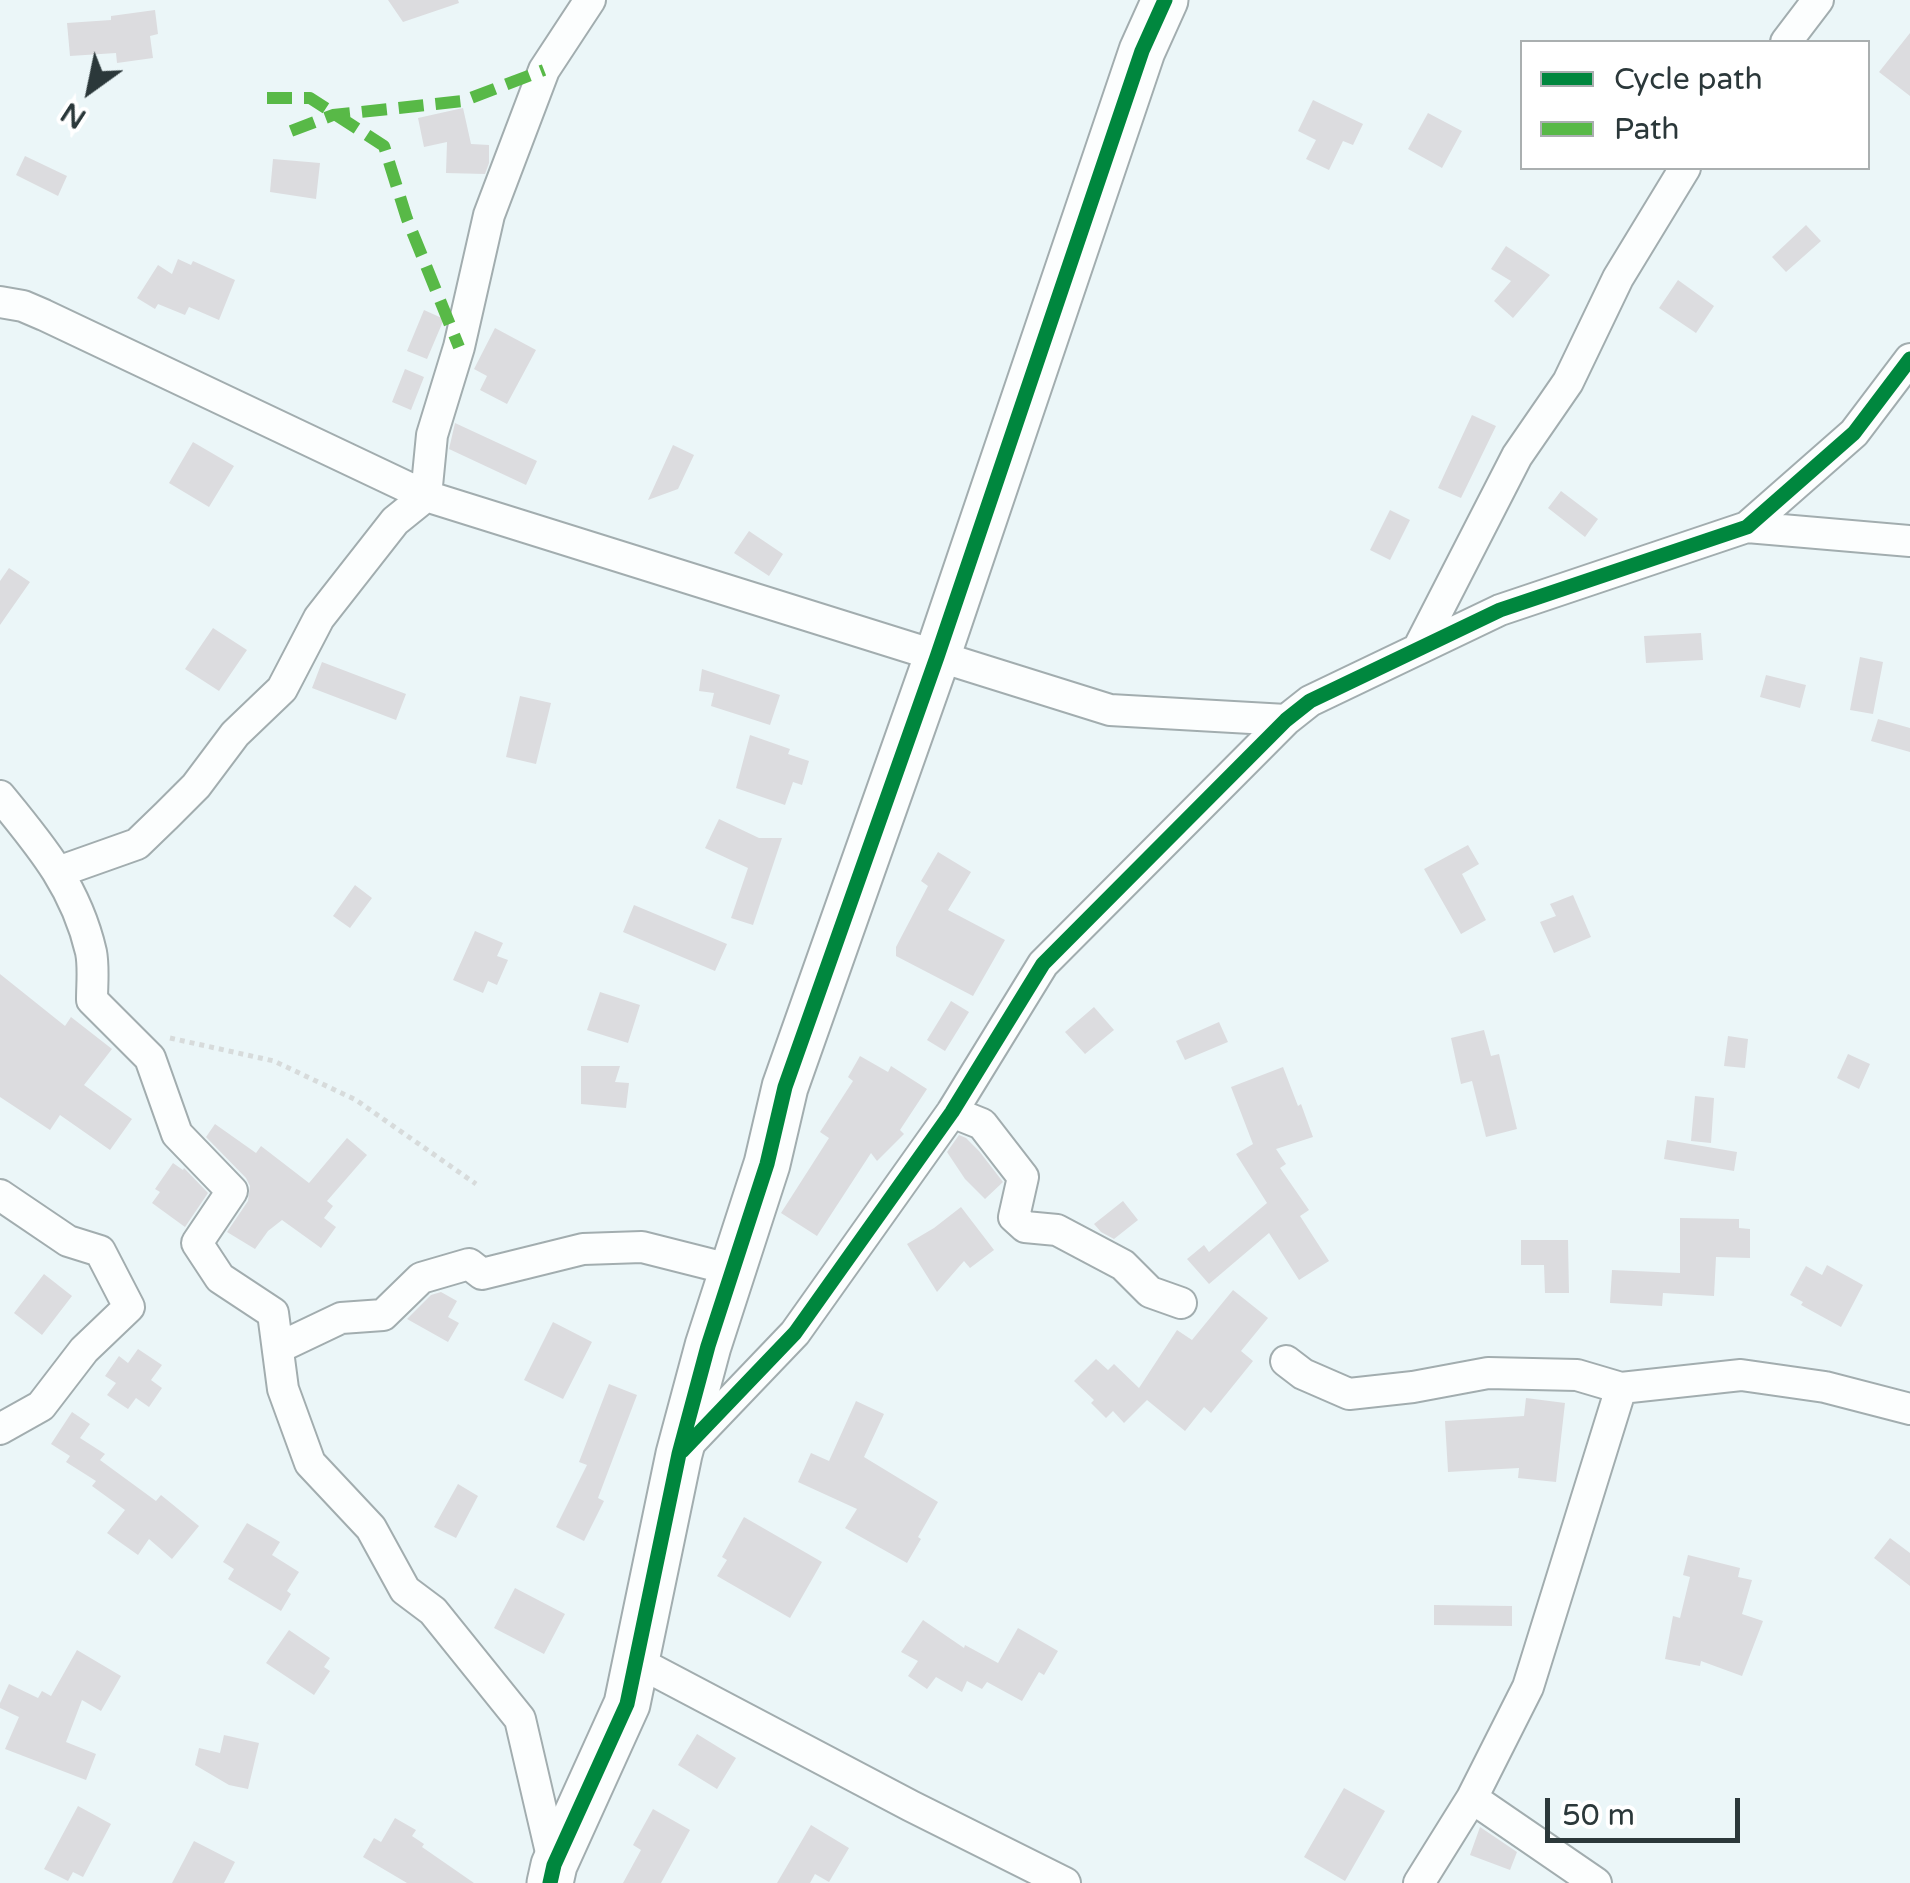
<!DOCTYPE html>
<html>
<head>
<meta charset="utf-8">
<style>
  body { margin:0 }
  #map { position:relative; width:1910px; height:1883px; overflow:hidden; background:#ebf6f8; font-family:"Varela Round",sans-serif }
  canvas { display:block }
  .legend { position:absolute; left:1520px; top:40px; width:350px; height:130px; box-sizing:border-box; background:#fff; border:2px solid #aaafb0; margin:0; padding:12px 18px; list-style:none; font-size:30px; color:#2b383a }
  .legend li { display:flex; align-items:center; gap:20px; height:50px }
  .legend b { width:50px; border:2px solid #aaafb0 }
  .north { position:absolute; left:40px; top:40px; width:100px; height:100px; -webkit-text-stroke:8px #fff; paint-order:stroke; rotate:213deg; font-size:28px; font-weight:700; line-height:40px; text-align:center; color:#2b383a }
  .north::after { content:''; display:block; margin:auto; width:35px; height:45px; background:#2b383a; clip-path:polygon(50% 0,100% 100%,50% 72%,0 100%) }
  .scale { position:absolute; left:1545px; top:1798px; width:195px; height:45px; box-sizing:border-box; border:5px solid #2b383a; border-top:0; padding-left:12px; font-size:30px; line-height:35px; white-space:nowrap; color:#2b383a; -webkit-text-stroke:8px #fff; paint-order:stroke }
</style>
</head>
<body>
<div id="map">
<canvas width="1910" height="1883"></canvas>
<ul class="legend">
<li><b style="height:12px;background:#00873e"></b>Cycle path</li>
<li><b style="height:12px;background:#58b947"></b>Path</li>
</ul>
<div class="north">N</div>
<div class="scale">50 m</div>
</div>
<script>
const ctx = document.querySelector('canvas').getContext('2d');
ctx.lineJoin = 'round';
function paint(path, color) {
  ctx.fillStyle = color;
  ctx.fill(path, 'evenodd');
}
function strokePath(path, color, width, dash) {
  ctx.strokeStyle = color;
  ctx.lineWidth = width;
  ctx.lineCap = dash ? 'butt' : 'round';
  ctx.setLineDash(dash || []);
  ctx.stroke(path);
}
const building = new Path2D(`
  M 388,0 L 458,0 L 459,3 L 403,22 Z
  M 155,10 L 158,34 L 150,36 L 153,58 L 117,63 L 116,53 L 70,56 L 67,23 L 111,20 L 111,16 Z
  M 1910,33 L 1910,96 L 1879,72 Z
  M 1313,100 L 1363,124 L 1353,145 L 1343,141 L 1329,170 L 1306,159 L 1316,140 L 1298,131 Z
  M 463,108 L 471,144 L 489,145 L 489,163 L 485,174 L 446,173 L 447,142 L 424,147 L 418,118 Z
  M 1428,113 L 1462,131 L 1442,168 L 1408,149 Z
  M 25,156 L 67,176 L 58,196 L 16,175 Z
  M 273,159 L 320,163 L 316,199 L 270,192 Z
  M 1806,225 L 1821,241 L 1786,272 L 1772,257 Z
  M 1506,246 L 1550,275 L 1513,318 L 1494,301 L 1511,281 L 1491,269 Z
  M 178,259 L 191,265 L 193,261 L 235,280 L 219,320 L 189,307 L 185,315 L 158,304 L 155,309 L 137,298 L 158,265 L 172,274 Z
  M 1678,280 L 1714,306 L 1696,333 L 1659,308 Z
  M 424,310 L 444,319 L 427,359 L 407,351 Z
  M 495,328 L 536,350 L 507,404 L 480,390 L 487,376 L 474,369 Z
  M 405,369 L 424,377 L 411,410 L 392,402 Z
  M 1472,415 L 1496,426 L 1461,498 L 1438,488 Z
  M 455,423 L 537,461 L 526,485 L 449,449 Z
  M 193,442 L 234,466 L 209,507 L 169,483 Z
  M 673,445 L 694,455 L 678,489 L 648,500 Z
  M 1561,491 L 1598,519 L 1585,537 L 1548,508 Z
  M 1390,510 L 1410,520 L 1390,560 L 1370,550 Z
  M 749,531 L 783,554 L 769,576 L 734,553 Z
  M 9,568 L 30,582 L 0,625 L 0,581 Z
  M 213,628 L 247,650 L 219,691 L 185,669 Z
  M 1701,633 L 1703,660 L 1646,663 L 1644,636 Z
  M 1860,657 L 1883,662 L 1873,714 L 1850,710 Z
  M 322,662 L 406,694 L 396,720 L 312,688 Z
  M 702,669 L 780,695 L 770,725 L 711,706 L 714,693 L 699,691 Z
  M 1766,675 L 1806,685 L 1800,708 L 1760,697 Z
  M 520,696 L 551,703 L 536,764 L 506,757 Z
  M 1878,719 L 1910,728 L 1910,752 L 1871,741 Z
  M 750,735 L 790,749 L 788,754 L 809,761 L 802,785 L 793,782 L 785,805 L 736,788 Z
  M 719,819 L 759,838 L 782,838 L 753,925 L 731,918 L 748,868 L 705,848 Z
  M 1468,845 L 1479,864 L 1462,874 L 1486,920 L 1461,934 L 1424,869 Z
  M 938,852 L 971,872 L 948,910 L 1005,940 L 973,996 L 896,956 L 896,947 L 928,886 L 921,881 Z
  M 355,885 L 372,898 L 350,928 L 333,916 Z
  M 1573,895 L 1591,937 L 1554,953 L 1540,922 L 1556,916 L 1550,904 Z
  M 634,905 L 727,944 L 715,971 L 623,932 Z
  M 475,931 L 503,943 L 497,956 L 508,960 L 497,985 L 488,981 L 483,993 L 453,980 Z
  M 0,974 L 65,1026 L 71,1017 L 112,1049 L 84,1085 L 132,1119 L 110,1150 L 60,1115 L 50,1130 L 0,1097 Z
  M 600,992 L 640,1005 L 628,1043 L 587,1030 Z
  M 951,1001 L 969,1012 L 945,1051 L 927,1040 Z
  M 1094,1007 L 1114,1030 L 1085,1054 L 1065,1032 Z
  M 1219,1022 L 1228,1042 L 1185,1060 L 1176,1041 Z
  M 1484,1030 L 1491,1056 L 1499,1054 L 1517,1129 L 1486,1137 L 1472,1081 L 1461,1084 L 1451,1038 Z
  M 1728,1036 L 1748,1039 L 1745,1068 L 1724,1066 Z
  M 1848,1054 L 1870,1064 L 1859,1089 L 1837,1078 Z
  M 860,1056 L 888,1072 L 891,1066 L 927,1089 L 900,1130 L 904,1134 L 877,1161 L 871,1153 L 817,1236 L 781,1213 L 829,1138 L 820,1132 L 853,1081 L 848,1077 Z
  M 581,1066 L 620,1066 L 615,1082 L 629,1083 L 626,1108 L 581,1104 Z
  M 1283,1067 L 1298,1106 L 1301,1104 L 1313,1137 L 1276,1149 L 1286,1164 L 1280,1168 L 1309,1210 L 1300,1216 L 1329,1261 L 1299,1280 L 1269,1233 L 1209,1284 L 1187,1259 L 1204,1245 L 1209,1252 L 1267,1203 L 1236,1154 L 1253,1144 L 1231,1087 Z
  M 1695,1096 L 1714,1098 L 1711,1143 L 1691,1141 Z
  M 215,1124 L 256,1153 L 261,1146 L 309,1183 L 347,1138 L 367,1155 L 327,1201 L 333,1206 L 324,1218 L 336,1227 L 321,1248 L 282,1220 L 268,1231 L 255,1249 L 227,1232 L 248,1201 L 250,1186 L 246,1178 L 206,1137 Z
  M 959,1135 L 966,1138 L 979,1151 L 1003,1182 L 985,1199 L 965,1179 L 947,1152 Z
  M 1667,1140 L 1737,1152 L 1734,1171 L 1664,1159 Z
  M 173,1163 L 183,1170 L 184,1168 L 208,1193 L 185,1227 L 152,1203 L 160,1192 L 155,1189 Z
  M 1123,1201 L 1138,1220 L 1114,1239 L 1101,1232 L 1094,1224 Z
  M 961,1207 L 994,1250 L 970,1268 L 964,1261 L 937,1292 L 907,1244 L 934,1228 Z
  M 1680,1218 L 1739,1219 L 1739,1228 L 1750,1229 L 1750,1258 L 1716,1257 L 1714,1296 L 1663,1293 L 1662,1306 L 1610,1303 L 1612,1270 L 1680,1273 Z
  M 1521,1240 L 1568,1240 L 1569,1293 L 1545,1293 L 1544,1265 L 1521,1265 Z
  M 1827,1265 L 1863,1285 L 1841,1327 L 1801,1305 L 1803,1302 L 1790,1295 L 1806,1266 L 1822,1275 Z
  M 44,1274 L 72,1296 L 42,1335 L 14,1313 Z
  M 1233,1290 L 1268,1318 L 1241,1351 L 1253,1361 L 1211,1413 L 1204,1407 L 1185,1431 L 1147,1400 L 1124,1423 L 1113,1411 L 1106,1418 L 1091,1403 L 1094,1400 L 1074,1381 L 1096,1359 L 1108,1370 L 1114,1364 L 1139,1388 L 1177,1330 L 1192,1340 Z
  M 441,1292 L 457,1301 L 448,1317 L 459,1323 L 448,1342 L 407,1319 L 431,1295 Z
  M 553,1322 L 592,1342 L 563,1399 L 524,1380 Z
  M 138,1349 L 162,1365 L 151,1380 L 162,1388 L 149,1407 L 136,1398 L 128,1409 L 107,1395 L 116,1383 L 105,1376 L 119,1356 L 128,1363 Z
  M 609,1384 L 637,1395 L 598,1498 L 604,1501 L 584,1541 L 556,1527 L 587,1465 L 579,1462 Z
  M 1526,1398 L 1565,1403 L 1556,1482 L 1518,1478 L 1519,1468 L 1448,1472 L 1445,1421 L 1524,1416 Z
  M 856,1401 L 884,1414 L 864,1457 L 938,1502 L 918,1537 L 921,1539 L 907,1563 L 845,1528 L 857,1509 L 798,1482 L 811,1453 L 829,1461 Z
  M 72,1412 L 90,1424 L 80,1438 L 105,1454 L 100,1460 L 156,1501 L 161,1495 L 199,1526 L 172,1559 L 149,1539 L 138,1555 L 107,1533 L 125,1510 L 92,1486 L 96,1481 L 66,1462 L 70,1456 L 51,1444 Z
  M 458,1484 L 478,1496 L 456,1538 L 434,1527 Z
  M 744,1517 L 822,1562 L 790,1618 L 717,1576 L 727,1560 L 722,1557 Z
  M 247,1523 L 280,1542 L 272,1555 L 299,1572 L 287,1591 L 291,1594 L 281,1611 L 228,1579 L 234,1569 L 223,1562 Z
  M 1890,1538 L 1910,1553 L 1910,1586 L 1874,1558 Z
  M 1688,1555 L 1740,1568 L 1738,1577 L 1752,1580 L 1742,1614 L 1763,1621 L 1742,1676 L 1701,1661 L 1700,1666 L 1665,1659 L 1673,1616 L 1680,1618 L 1690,1577 L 1683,1575 Z
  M 515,1588 L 565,1614 L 544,1654 L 494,1628 Z
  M 1434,1605 L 1512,1606 L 1512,1626 L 1434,1625 Z
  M 923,1620 L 964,1648 L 965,1645 L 998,1663 L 1018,1628 L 1058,1651 L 1044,1675 L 1039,1672 L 1022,1701 L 987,1682 L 982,1689 L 967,1681 L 962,1692 L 936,1677 L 927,1689 L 908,1676 L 918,1661 L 901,1652 Z
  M 289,1630 L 330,1658 L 324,1667 L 330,1671 L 314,1695 L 266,1663 Z
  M 77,1650 L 121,1676 L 101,1711 L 82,1700 L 66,1742 L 96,1754 L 86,1780 L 5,1749 L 19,1717 L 0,1708 L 0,1703 L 9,1684 L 38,1698 L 42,1691 L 51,1696 Z
  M 697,1734 L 736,1758 L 717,1789 L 678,1765 Z
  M 224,1735 L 259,1743 L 248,1789 L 229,1785 L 195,1765 L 199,1748 L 220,1753 Z
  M 1344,1788 L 1385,1811 L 1345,1881 L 1304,1857 Z
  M 78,1806 L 111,1824 L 83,1877 L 73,1872 L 68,1881 L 44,1869 Z
  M 653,1809 L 690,1830 L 661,1883 L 623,1883 L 641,1850 L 633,1845 Z
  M 395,1818 L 416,1830 L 412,1836 L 424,1844 L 422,1847 L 474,1883 L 407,1883 L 363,1857 L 374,1838 L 381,1842 Z
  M 811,1825 L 849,1848 L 829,1882 L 815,1874 L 810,1883 L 777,1883 Z
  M 1480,1827 L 1517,1852 L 1510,1870 L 1470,1855 Z
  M 194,1841 L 235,1862 L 224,1883 L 172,1883 Z`);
const path = new Path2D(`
  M 170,1038 L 274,1061 L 356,1100 L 476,1184`);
const street = new Path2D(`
  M 1786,42 L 1818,0
  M 0,302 L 23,306 L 44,315 L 426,496 L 1110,710 L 1286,720
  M 1747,527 L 1910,541
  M 1418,649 L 1517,456 L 1568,382 L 1618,278 L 1685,168
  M 0,796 C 41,846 76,887 91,952 C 94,967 92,984 92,1000 L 150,1058 L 177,1134 L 232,1191 L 197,1243 L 220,1278 L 273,1313 L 283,1389 L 310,1463 L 371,1528 L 405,1590 L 433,1611 L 520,1719 L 554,1865
  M 58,872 L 137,844 L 167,815 L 196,786 L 235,734 L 282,689 L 319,618 L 395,521 L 426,496 L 432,435 L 459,347 L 489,215 L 544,70 L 590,0
  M 952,1112 L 982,1124 L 1023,1177 L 1014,1217 L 1025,1227 L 1057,1230 L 1123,1265 L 1150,1292 L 1181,1303
  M 0,1195 L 68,1241 L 100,1251 L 129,1307 L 84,1350 L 41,1406 L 0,1429
  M 278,1348 L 341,1318 L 383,1315 L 421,1278 L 469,1264 L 482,1274 L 583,1249 L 642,1247 L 733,1270
  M 1286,1361 L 1303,1374 L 1349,1394 L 1413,1387 L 1488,1373 L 1577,1375 L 1621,1388 L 1741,1375 L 1825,1387 L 1910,1409
  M 684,1449 L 795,1333 L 952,1112 L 1043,964 L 1286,720 L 1310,701 L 1500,610 L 1747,527 L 1854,433 L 1910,359
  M 636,1661 L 911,1806 L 1065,1883
  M 1472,1798 L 1596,1883
  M 1419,1883 L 1472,1798 L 1528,1687 L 1621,1388`);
const secondary = new Path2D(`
  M 550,1883 L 554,1865 L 627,1704 L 679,1454 L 708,1346 L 767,1164 L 785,1087 L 937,657 L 1142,51 L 1165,0`);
const quiet = new Path2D(`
  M 267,98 L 310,98 L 384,146 L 407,219 L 459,347
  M 291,131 L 333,115 L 463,101 L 544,70`);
const cycleway = new Path2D(`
  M 682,1451 L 795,1333 L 952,1112 L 1043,964 L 1286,720 L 1310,701 L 1500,610 L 1747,527 L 1854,433 L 1910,359
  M 550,1883 L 554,1865 L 627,1704 L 679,1454 L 708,1346 L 767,1164 L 785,1087 L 937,657 L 1142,51 L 1165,0`);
paint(building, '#dcdcdf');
strokePath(street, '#a2adaf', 34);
strokePath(secondary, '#a2adaf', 49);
strokePath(path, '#d7dbdb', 5, [5, 5]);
strokePath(street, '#fcfefe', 30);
strokePath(secondary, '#fcfefe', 45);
strokePath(quiet, '#58b947', 12, [25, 12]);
strokePath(cycleway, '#00873e', 15);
</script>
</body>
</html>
